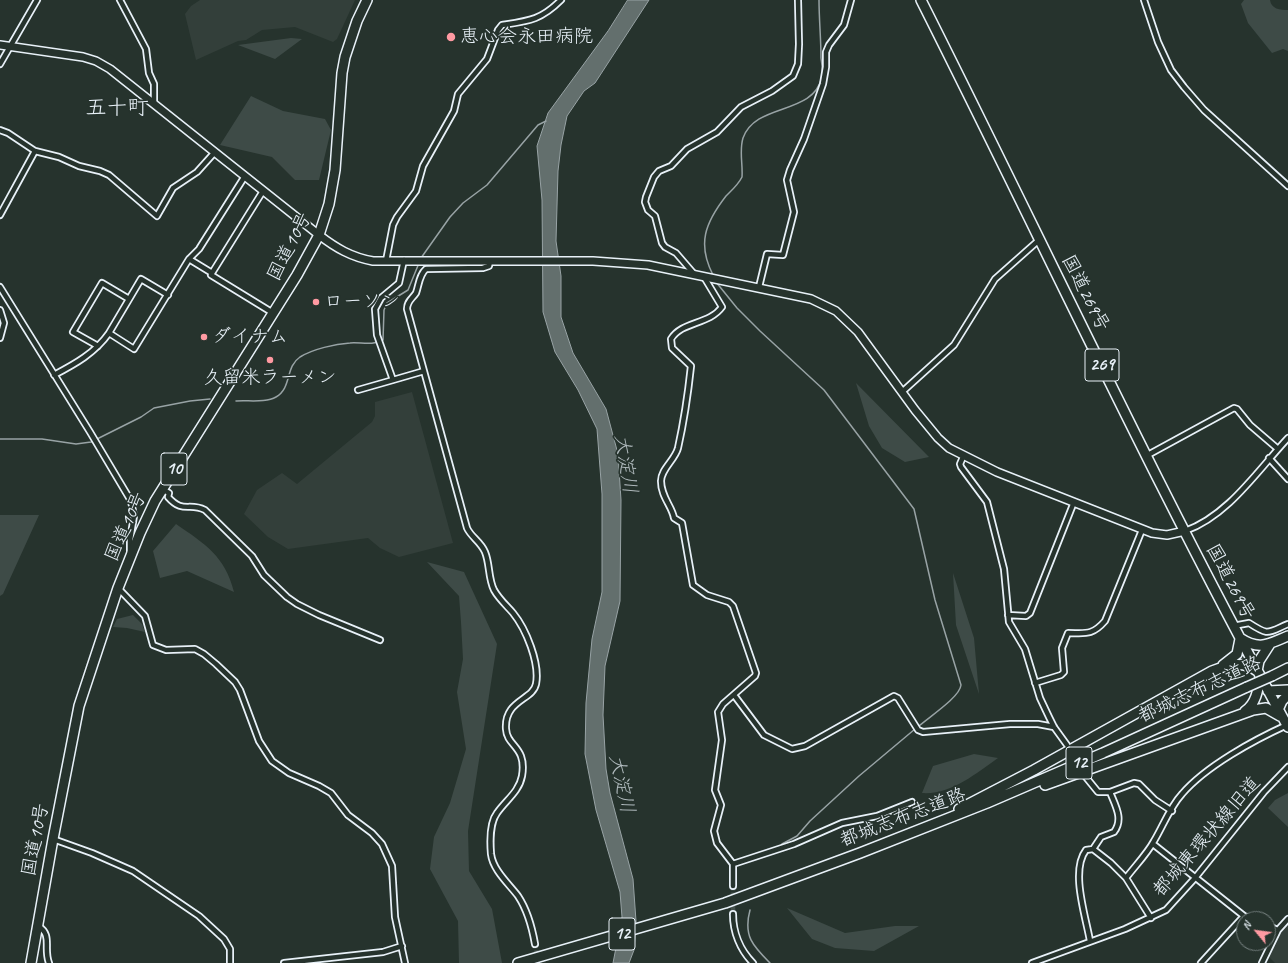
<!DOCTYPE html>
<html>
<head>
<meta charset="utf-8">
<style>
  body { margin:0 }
  #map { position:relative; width:1288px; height:963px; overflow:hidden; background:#26332d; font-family:Caveat,sans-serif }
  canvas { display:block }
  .north { position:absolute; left:1236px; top:911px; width:40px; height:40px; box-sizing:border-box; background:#26332d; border:1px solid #747f7e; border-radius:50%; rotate:299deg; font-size:11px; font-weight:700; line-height:16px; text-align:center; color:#e8f1f8 }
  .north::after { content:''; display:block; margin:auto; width:14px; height:18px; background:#ff9aa2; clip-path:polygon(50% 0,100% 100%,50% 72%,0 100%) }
</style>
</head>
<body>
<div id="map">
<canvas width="1288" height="963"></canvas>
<div class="north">N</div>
</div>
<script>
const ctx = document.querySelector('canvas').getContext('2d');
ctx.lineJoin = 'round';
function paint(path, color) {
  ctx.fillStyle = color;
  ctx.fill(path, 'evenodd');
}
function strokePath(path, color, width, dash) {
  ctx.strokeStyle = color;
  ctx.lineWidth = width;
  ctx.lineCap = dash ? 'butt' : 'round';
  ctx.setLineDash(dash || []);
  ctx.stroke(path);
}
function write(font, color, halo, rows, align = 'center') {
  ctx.font = font + ' Caveat,"Klee One",sans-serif';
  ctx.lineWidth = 3.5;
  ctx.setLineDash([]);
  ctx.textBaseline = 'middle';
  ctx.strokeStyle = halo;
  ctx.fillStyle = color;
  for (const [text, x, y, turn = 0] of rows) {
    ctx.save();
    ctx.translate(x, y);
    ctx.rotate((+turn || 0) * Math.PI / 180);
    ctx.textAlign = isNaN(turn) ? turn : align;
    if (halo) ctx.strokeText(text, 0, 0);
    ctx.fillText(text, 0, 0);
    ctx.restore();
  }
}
const built = new Path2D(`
  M 200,0 L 355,0 L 337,39 L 333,42 L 295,27 L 262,30 L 246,40 L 238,41 L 196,60 L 185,14 L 191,6 Z
  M 412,392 L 453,543 L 399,557 L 380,548 L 368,538 L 288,549 L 268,537 L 244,514 L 257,490 L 282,473 L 297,484 L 372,422 L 375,416 L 375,402 Z
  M 1288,922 L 1288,963 L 1275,963 L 1267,955 L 1280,932 Z`);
const green = new Path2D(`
  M 1244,0 L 1270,0 C 1271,9 1280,10 1288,10 L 1288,51 L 1283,49 L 1272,53 L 1248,23 L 1241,4 Z
  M 291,38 L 302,39 L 275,59 L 238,45 Z
  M 251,96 L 283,111 L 325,119 L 331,130 L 319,180 L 295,180 L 272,157 L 220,145 Z
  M 856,383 L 929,457 L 905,462 L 882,448 L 869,426 Z
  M 0,515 L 39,515 L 3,594 L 0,596 Z
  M 176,524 C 205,544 225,556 234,592 L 187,571 L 160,578 L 153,551 Z
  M 427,562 L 464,572 L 497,644 L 468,831 L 469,871 L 492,909 L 502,963 L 459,963 L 458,921 L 430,869 L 434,837 L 450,803 L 466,749 L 457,692 L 463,659 L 461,622 L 459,596 Z
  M 953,573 L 974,638 L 979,694 L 956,625 Z
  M 133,615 L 142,624 L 145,632 L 127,628 L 113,627 L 117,619 Z
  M 974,754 L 998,758 C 975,774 951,795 922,793 L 933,766 Z
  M 1288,793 L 1288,827 L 1268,808 L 1275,800 Z
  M 787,908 L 845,933 L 895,926 L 919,926 L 874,951 L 835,948 L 812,939 Z`);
const water = new Path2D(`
  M 628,0 L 649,0 L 595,83 L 584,91 L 567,116 L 561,145 L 558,171 L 556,241 L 561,276 L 561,317 L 573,353 L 606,409 L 618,454 L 621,500 L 620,601 L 605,666 L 603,715 L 606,769 L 610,793 L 633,879 L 636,921 L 634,950 L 629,963 L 613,963 L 622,917 L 620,892 L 596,810 L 585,754 L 586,703 L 592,639 L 602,592 L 602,494 L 597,429 L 578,390 L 555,352 L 543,312 L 542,200 L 537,146 L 548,113 L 608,31 Z`);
const stream = new Path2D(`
  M 421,258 L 450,217 L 463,203 L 487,185 L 538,125 L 546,121
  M 713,275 C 697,244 705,223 726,196 C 732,190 738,185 742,177 C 743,164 739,151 743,138 C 756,102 813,116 822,77 C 823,71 822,64 821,58 C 821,39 819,19 819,0
  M 716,282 L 737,308 L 760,331 L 824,390 L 914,509 L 935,600 L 961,685 C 960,697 929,717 919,726
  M 236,401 C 248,400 266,403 276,397 C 292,388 285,367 300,357 C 313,349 335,344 350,343 C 361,342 372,346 383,340 L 384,310 L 387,303 L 408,290 L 419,263
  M 0,439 L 42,439 L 76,444 L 91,442 L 141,417 L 154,408 L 190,401 L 210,399
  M 782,844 L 797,836 L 810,821 L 859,776 L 915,729
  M 750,910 C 743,936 753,946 770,963`);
const streetTunnel = new Path2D(`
  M 1070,749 L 1078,764
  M 733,886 L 733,914
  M 535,944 L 538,963`);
const street = new Path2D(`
  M 120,0 L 146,49 L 149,73 L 154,84 L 154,103
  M 1144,0 L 1158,42 L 1171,70 L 1184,87 L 1204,110 L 1288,186
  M 0,64 L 37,0
  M 0,130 L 8,133 L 35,151 L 59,157 L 79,166 L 100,171 L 109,175 L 157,216 L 173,188 L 197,172 L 215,152
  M 0,215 L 35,151
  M 189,259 L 199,249 L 245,176
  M 404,260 L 399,283 L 381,298 L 375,309 L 377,335 L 393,380 L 424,371
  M 386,261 L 393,225 L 397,217 L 416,191 L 423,166 L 454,111 L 458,94 L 487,59 L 498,30 L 502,25 C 529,21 541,20 561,0
  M 490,261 L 489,266 L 483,268 L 426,269 C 419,275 419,285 416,293 C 412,299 407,301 407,309 L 467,528 C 471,537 481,542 485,552 C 490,564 488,578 494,590 C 499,599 507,606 513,613 C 526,629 540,663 536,684 C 533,700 504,700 506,729 C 507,747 527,746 522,776 C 519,792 506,800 497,813 C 490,822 490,842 491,854 C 493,870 508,883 518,896 C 528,911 532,927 535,944
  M 212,273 L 211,275 L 273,313
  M 695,275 L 676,253 L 665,247 L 662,243 L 655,216 L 648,210 L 645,202 L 646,197 L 654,177 L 659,171 L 671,166 L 687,149 L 717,132 L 741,107 L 772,91 L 793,76 L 798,64 L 799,44 L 798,0
  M 704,277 L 722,307 C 709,325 682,321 671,339 L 672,348 L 691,366 C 688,394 684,421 678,448 C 675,460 661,469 661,481 C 661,497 672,506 674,518 L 682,523 L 693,585 L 707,595 L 729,602 L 733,606 L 756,673 L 755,676 L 723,704 L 718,712 L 722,740 L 715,790 L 721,805 L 714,831 L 717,843 L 733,864 L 733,886
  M 0,287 L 90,432 L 131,501 L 134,516 L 130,540 L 130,552
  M 759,287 L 767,254 L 783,255 L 794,212 L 787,180 L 790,170 L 804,139 L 823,84 L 826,67 L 826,52 L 829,45 L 844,25 L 851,0
  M 0,310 L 4,323 L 0,338
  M 109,333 L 141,279 L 168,295
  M 98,346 L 73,332 L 102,283 L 129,299
  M 54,375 C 75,364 95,353 109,333 L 134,349 L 189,259 L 212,273 L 263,191
  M 358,390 L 393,380
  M 902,392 L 954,345 L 995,279 L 1039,240
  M 1146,456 L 1234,408 L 1237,409 L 1250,425 L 1278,449
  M 963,457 L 960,464 L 961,467 L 987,502 L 1004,569 L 1009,622 L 1025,649 L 1040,698 L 1049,717 L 1054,727 L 1067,745
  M 1269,458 L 1288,479
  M 162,489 L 169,493 L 168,497 C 183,514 189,502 205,510 L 252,556 L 264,575 L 287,597 L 297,604 L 319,615 L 380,640
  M 1185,531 C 1228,516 1258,470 1288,438
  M 118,588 L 145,616 L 153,645 L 166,650 L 195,649 L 204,654 L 216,664 L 235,682 L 240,690 L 259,741 L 272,761 L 289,773 L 319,786 L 331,793 L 348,815 L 372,833 L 382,844 L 392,866 L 395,917 L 405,963
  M 1008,615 L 1026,616 L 1030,613 L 1074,502
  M 1233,626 L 1249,623 C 1269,636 1267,633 1288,624
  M 1035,683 L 1061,675 L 1064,672 L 1062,648 L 1068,633 C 1085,633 1092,636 1105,621 L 1142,530
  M 734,695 L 764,735 L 792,749 L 805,746 L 894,696 L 898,698 L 918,730 L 923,732 L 1010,724 L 1038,724 L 1054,727
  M 1085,776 L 1098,792 L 1110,792 L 1134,783 L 1139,784 L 1155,800 L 1172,811
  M 1110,792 C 1115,805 1124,819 1114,832 L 1101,837 L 1093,849 L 1111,863 L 1126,878
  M 53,839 L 92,853 L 133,871 L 199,916 L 224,939 L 230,949 L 230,963
  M 1153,844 L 1244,916 L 1252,919
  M 733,864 L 794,844 L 842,823 L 877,816 L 912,802
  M 733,914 C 733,932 740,950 753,963
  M 1151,918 L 1126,878 C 1135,866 1147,854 1154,841 C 1163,826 1170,807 1182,794 C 1206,766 1254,740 1287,725
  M 38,926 C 53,935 43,948 49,963
  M 1268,926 L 1278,930
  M 1090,941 C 1086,917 1070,871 1086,850 L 1093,849
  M 284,963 L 383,952 L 402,946
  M 1032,963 L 1125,929 L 1166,910 L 1195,878 L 1264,792 L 1288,767
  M 1201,963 L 1244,916
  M 1262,963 L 1278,930 L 1288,919`);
const secondary = new Path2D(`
  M 0,45 L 83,57 L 96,61 L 110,69 L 319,235 C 336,248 351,257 373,261 L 593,261 L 648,265 L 811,299 L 836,311 L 858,332 L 915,410 L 938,438 L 949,448 L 997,472 L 1152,533 L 1167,535 L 1185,531`);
const highway = new Path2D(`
  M 921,0 C 1043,242 1157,489 1288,727
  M 1240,638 C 1260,651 1268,644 1288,636
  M 1223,665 L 1237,654 L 1240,639
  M 1272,676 L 1288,668
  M 1268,691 L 1288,690
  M 1278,710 L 1282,701 L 1288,695
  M 1245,711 C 1256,704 1258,690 1260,677
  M 1045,785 L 1253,710 L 1266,708 L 1280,716
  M 959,809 L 1034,770 L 1212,671 C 1227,665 1243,660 1257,671 L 1259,661 L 1270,644
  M 31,963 L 53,839 L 79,706 L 118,588 L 140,533 L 155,501 L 297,275 L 319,235 L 329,204 L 335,170 L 342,73 L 345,57 L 357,21 L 367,0
  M 518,963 L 725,903 L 860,853 L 987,803 L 1103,753 L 1247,687`);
const highwayBridge = new Path2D(`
  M 1247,687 L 1272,676`);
const markers = [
  [451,37,5,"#ff9aa2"],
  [316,302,4,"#ff9aa2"],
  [204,337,4,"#ff9aa2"],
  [270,360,4,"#ff9aa2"]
];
const shields = [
  [1102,365,34],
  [174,469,26],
  [1079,763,26],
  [622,934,26]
];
const shieldNames = [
  ["269",1102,365],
  ["10",174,469],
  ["12",1079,763],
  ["12",622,934]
];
const poiNames = [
  ["恵心会永田病院",460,37],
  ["ローソン",324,302],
  ["ダイナム",212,337],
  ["久留米ラーメン",270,378,"center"]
];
const streetNames = [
  ["国道10号",290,247,-63],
  ["国道269号",1085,293,63],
  ["国道10号",126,527,-66],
  ["国道269号",1230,582,62],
  ["都城志布志道路",1200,690,-25],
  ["都城志布志道路",903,818,-21],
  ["都城東環状線旧道",1207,837,-49],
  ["国道10号",36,840,-79]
];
const waterNames = [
  ["大淀川",625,464,81],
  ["大淀川",621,784,78]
];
const quarterNames = [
  ["五十町",117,108]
];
paint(built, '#333f3a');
paint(green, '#3e4b47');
paint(water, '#636f6d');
strokePath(water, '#98a3a5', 1);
strokePath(stream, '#98a3a5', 1.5);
strokePath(streetTunnel, '#43504b', 4.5, [4.5, 2]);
strokePath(street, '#e8f1f8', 8);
strokePath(secondary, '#e8f1f8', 10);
strokePath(highway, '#e8f1f8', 12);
strokePath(street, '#26332d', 4.5);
strokePath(secondary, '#26332d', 7);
strokePath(highway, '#26332d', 9);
strokePath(highwayBridge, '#e8f1f8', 12, []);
strokePath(highwayBridge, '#26332d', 9);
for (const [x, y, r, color] of markers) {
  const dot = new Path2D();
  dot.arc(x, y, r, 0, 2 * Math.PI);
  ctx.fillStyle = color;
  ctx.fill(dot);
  strokePath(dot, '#26332d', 1.5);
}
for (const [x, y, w] of shields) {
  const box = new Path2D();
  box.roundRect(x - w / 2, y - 16, w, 32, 3);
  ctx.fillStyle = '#26332d';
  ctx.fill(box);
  strokePath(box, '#e8f1f8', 1);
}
write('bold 18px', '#e8f1f8', null, shieldNames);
write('19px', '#e8f1f8', '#26332d', poiNames, 'left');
write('19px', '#e8f1f8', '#26332d', streetNames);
write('italic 20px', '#b3bdc0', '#26332d', waterNames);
write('21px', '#e8f1f8', '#26332d', quarterNames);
</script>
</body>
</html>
